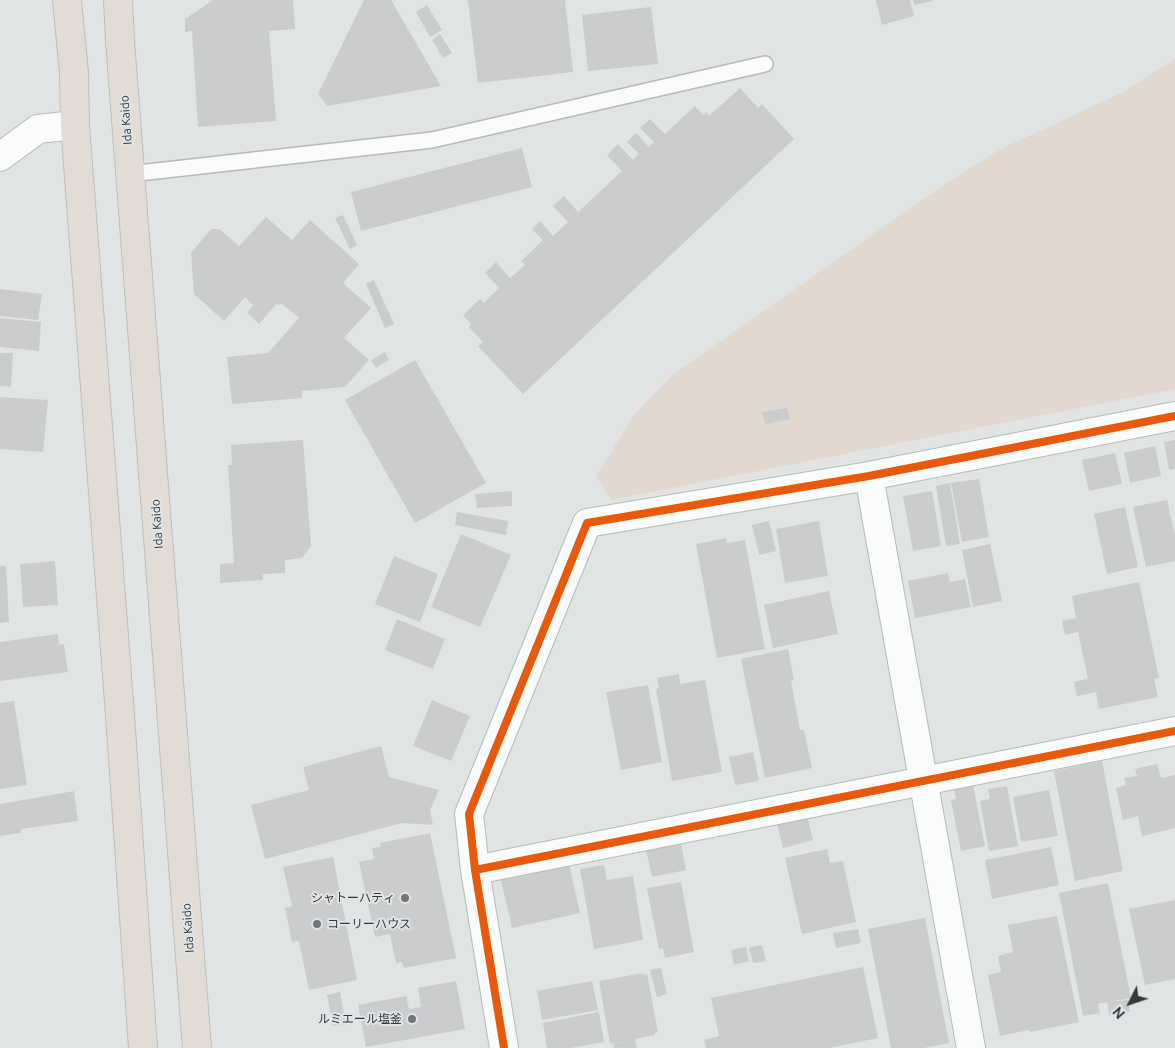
<!DOCTYPE html>
<html>
<head>
<meta charset="utf-8">
<style>
  body { margin:0 }
  #map { position:relative; width:1175px; height:1048px; overflow:hidden; background:#e1e4e5; font-family:Ubuntu,sans-serif }
  canvas { display:block }
  .north { position:absolute; left:1105px; top:978px; width:50px; height:50px; -webkit-text-stroke:4px #dfe5e7; paint-order:stroke; rotate:229deg; font-size:14px; font-weight:700; line-height:20px; text-align:center; color:#37393a }
  .north::after { content:''; display:block; margin:auto; width:18px; height:22px; background:#37393a; clip-path:polygon(50% 0,100% 100%,50% 72%,0 100%) }
</style>
</head>
<body>
<div id="map">
<canvas width="1175" height="1048"></canvas>
<div class="north">N</div>
</div>
<script>
const ctx = document.querySelector('canvas').getContext('2d');
ctx.lineJoin = 'round';
function paint(path, color) {
  ctx.fillStyle = color;
  ctx.fill(path, 'evenodd');
}
function strokePath(path, color, width, dash) {
  ctx.strokeStyle = color;
  ctx.lineWidth = width;
  ctx.lineCap = dash ? 'butt' : 'round';
  ctx.setLineDash(dash || []);
  ctx.stroke(path);
}
function write(font, color, halo, rows, align = 'center') {
  ctx.font = font + ' Ubuntu,"Noto Sans JP",sans-serif';
  ctx.lineWidth = 4;
  ctx.setLineDash([]);
  ctx.textBaseline = 'middle';
  ctx.strokeStyle = halo;
  ctx.fillStyle = color;
  for (const [text, x, y, turn = 0] of rows) {
    ctx.save();
    ctx.translate(x, y);
    ctx.rotate((+turn || 0) * Math.PI / 180);
    ctx.textAlign = isNaN(turn) ? turn : align;
    if (halo) ctx.strokeText(text, 0, 0);
    ctx.fillText(text, 0, 0);
    ctx.restore();
  }
}
const green = new Path2D(`
  M 1175,59 L 1175,389 L 611,500 L 596,476 L 635,414 L 671,376 L 942,186 L 1001,149 L 1121,93 Z`);
const building = new Path2D(`
  M 213,0 L 293,0 L 295,29 L 269,31 L 276,121 L 198,127 L 192,31 L 185,32 L 185,19 Z
  M 364,0 L 391,0 L 441,86 L 327,106 L 318,94 Z
  M 468,0 L 565,0 L 573,72 L 478,83 Z
  M 876,0 L 910,0 L 914,16 L 882,25 Z
  M 913,0 L 933,0 L 933,1 L 914,5 Z
  M 427,5 L 442,30 L 430,37 L 416,12 Z
  M 651,7 L 658,64 L 588,71 L 582,15 Z
  M 440,34 L 452,53 L 443,58 L 432,40 Z
  M 740,88 L 758,108 L 762,104 L 794,139 L 523,394 L 478,346 L 483,342 L 469,327 L 471,324 L 463,315 L 480,299 L 484,303 L 499,288 L 485,273 L 496,262 L 510,278 L 525,265 L 521,261 L 543,240 L 532,229 L 540,221 L 553,236 L 568,222 L 553,206 L 564,196 L 578,212 L 622,171 L 607,155 L 618,144 L 633,160 L 639,154 L 627,142 L 636,133 L 649,147 L 654,142 L 640,128 L 650,119 L 665,134 L 695,106 L 703,115 L 706,112 L 709,116 Z
  M 522,148 L 532,187 L 361,231 L 351,192 Z
  M 343,215 L 357,245 L 350,249 L 335,218 Z
  M 266,217 L 292,240 L 310,220 L 359,264 L 343,283 L 371,308 L 344,338 L 369,360 L 345,387 L 302,391 L 302,398 L 232,404 L 227,357 L 268,353 L 299,318 L 282,304 L 277,305 L 278,302 L 259,324 L 247,313 L 253,305 L 245,297 L 224,321 L 194,294 L 191,253 L 211,229 L 219,229 L 239,246 Z
  M 374,280 L 394,324 L 385,328 L 366,284 Z
  M 0,289 L 42,294 L 38,320 L 0,316 Z
  M 0,318 L 41,322 L 39,351 L 0,347 Z
  M 385,352 L 389,360 L 376,368 L 371,360 Z
  M 0,353 L 13,353 L 11,387 L 0,386 Z
  M 415,360 L 486,483 L 415,523 L 345,400 Z
  M 0,397 L 48,400 L 43,452 L 0,449 Z
  M 787,408 L 790,419 L 765,424 L 762,412 Z
  M 303,440 L 311,546 L 302,558 L 285,560 L 285,573 L 263,574 L 263,580 L 220,583 L 220,564 L 234,563 L 228,465 L 232,465 L 231,445 Z
  M 1175,440 L 1175,469 L 1169,470 L 1164,442 Z
  M 1155,446 L 1161,476 L 1130,483 L 1124,453 Z
  M 1115,453 L 1122,484 L 1089,491 L 1082,460 Z
  M 979,479 L 989,537 L 962,542 L 951,483 Z
  M 950,483 L 960,544 L 946,546 L 936,486 Z
  M 512,491 L 512,506 L 477,508 L 475,494 Z
  M 932,491 L 941,546 L 913,551 L 903,496 Z
  M 1167,500 L 1175,536 L 1175,561 L 1146,567 L 1133,507 Z
  M 1125,507 L 1138,567 L 1107,574 L 1094,514 Z
  M 457,512 L 508,521 L 506,535 L 455,525 Z
  M 769,521 L 776,551 L 759,555 L 752,525 Z
  M 819,521 L 828,576 L 785,583 L 776,529 Z
  M 461,534 L 511,555 L 480,627 L 431,607 Z
  M 726,538 L 727,543 L 745,540 L 765,649 L 717,658 L 696,544 Z
  M 990,544 L 1002,601 L 973,607 L 962,550 Z
  M 394,556 L 438,574 L 420,622 L 375,604 Z
  M 55,561 L 58,605 L 23,607 L 20,564 Z
  M 0,566 L 6,566 L 9,622 L 0,623 Z
  M 948,573 L 950,582 L 965,579 L 971,607 L 915,618 L 908,581 Z
  M 1139,582 L 1159,678 L 1154,679 L 1158,697 L 1099,709 L 1096,692 L 1077,696 L 1074,682 L 1088,679 L 1078,632 L 1065,635 L 1062,621 L 1076,618 L 1072,596 Z
  M 829,591 L 838,634 L 773,648 L 764,605 Z
  M 397,619 L 445,639 L 433,669 L 385,650 Z
  M 58,634 L 59,645 L 64,644 L 68,672 L 0,681 L 0,642 Z
  M 788,649 L 794,680 L 791,681 L 800,730 L 804,730 L 812,768 L 765,778 L 741,659 Z
  M 679,674 L 680,684 L 705,680 L 722,772 L 672,781 L 656,689 L 659,688 L 657,678 Z
  M 648,685 L 662,762 L 621,770 L 606,692 Z
  M 432,700 L 470,716 L 451,761 L 413,746 Z
  M 14,701 L 27,785 L 0,789 L 0,703 Z
  M 381,746 L 389,777 L 439,790 L 430,810 L 433,825 L 402,823 L 265,859 L 251,805 L 309,790 L 303,767 Z
  M 753,752 L 759,781 L 735,785 L 729,757 Z
  M 1102,761 L 1123,871 L 1075,881 L 1054,771 Z
  M 1157,764 L 1161,778 L 1175,775 L 1175,828 L 1142,836 L 1138,816 L 1123,820 L 1116,788 L 1126,785 L 1124,778 L 1137,776 L 1135,769 Z
  M 973,785 L 985,846 L 961,851 L 951,800 L 956,799 L 954,789 Z
  M 1007,786 L 1018,846 L 989,851 L 980,801 L 990,799 L 988,789 Z
  M 1049,790 L 1058,836 L 1021,842 L 1013,797 Z
  M 74,791 L 78,821 L 21,829 L 21,833 L 0,836 L 0,804 Z
  M 806,811 L 813,840 L 783,848 L 776,819 Z
  M 430,833 L 456,958 L 404,968 L 402,962 L 396,963 L 390,934 L 375,937 L 359,862 L 374,859 L 372,848 L 381,847 L 380,843 Z
  M 680,838 L 686,870 L 652,877 L 645,845 Z
  M 1051,847 L 1059,885 L 992,899 L 985,860 Z
  M 827,849 L 830,863 L 843,861 L 856,922 L 802,934 L 785,858 Z
  M 333,857 L 357,980 L 309,990 L 299,941 L 292,942 L 285,908 L 292,906 L 283,867 Z
  M 569,864 L 580,913 L 512,928 L 501,880 Z
  M 604,865 L 607,880 L 633,876 L 643,940 L 594,949 L 580,869 Z
  M 681,882 L 694,952 L 665,958 L 663,948 L 659,949 L 647,888 Z
  M 1108,883 L 1131,998 L 1109,1002 L 1128,1000 L 1130,1012 L 1109,1015 L 1107,1002 L 1098,1004 L 1100,1013 L 1083,1016 L 1059,893 Z
  M 1175,900 L 1175,979 L 1145,985 L 1129,909 Z
  M 1057,916 L 1079,1022 L 1030,1032 L 1029,1030 L 1000,1036 L 988,975 L 1001,972 L 998,956 L 1013,952 L 1008,925 Z
  M 925,918 L 949,1043 L 924,1048 L 891,1048 L 868,929 Z
  M 858,929 L 861,943 L 836,948 L 833,933 Z
  M 762,945 L 766,961 L 753,963 L 749,948 Z
  M 746,947 L 749,961 L 734,965 L 731,950 Z
  M 863,967 L 878,1038 L 829,1048 L 706,1048 L 704,1040 L 719,1036 L 711,998 Z
  M 661,968 L 667,994 L 657,997 L 650,970 Z
  M 643,973 L 644,975 L 647,974 L 658,1032 L 655,1033 L 655,1035 L 635,1039 L 637,1048 L 614,1048 L 613,1044 L 625,1041 L 610,1044 L 599,981 Z
  M 456,981 L 465,1029 L 366,1047 L 358,1005 L 406,996 L 409,1009 L 421,1007 L 418,988 Z
  M 592,981 L 598,1010 L 542,1020 L 537,991 Z
  M 340,992 L 346,1024 L 333,1026 L 327,995 Z
  M 599,1012 L 604,1042 L 571,1048 L 547,1048 L 543,1023 Z`);
const service = new Path2D(`
  M 130,174 L 432,140 L 765,64`);
const minor = new Path2D(`
  M 869,476 L 971,1048
  M 475,870 L 1175,731
  M 504,1048 L 475,870 L 469,814 L 587,523 L 869,476 L 1175,416`);
const tertiary = new Path2D(`
  M 0,157 L 38,129 L 75,125`);
const trunk = new Path2D(`
  M 67,0 L 74,73 L 75,125 L 120,715 L 143,1048
  M 118,0 L 120,41 L 197,1048`);
const cycleway = new Path2D(`
  M 475,870 L 1175,731
  M 504,1048 L 475,870 L 469,814 L 587,523 L 869,476 L 1175,416`);
const markers = [
  [405,898,5,"#727576"],
  [317,924,5,"#727576"],
  [412,1019,5,"#727576"]
];
const streetNames = [
  ["Ida Kaido",126,120,-94],
  ["Ida Kaido",157,524,-94],
  ["Ida Kaido",188,928,-94]
];
const poiNames = [
  ["シャトーハティ",395,898],
  ["コーリーハウス",327,924,"left"],
  ["ルミエール塩釜",402,1019]
];
paint(green, '#e3d8ce');
paint(building, '#cacccd');
strokePath(service, '#b7b9ba', 18);
strokePath(minor, '#b7b9ba', 30);
strokePath(tertiary, '#b7b9ba', 30);
strokePath(trunk, '#bebfbf', 30);
strokePath(service, '#fafbfb', 15);
strokePath(minor, '#fafbfb', 28);
strokePath(tertiary, '#fafbfb', 28);
strokePath(trunk, '#e3dcd4', 28);
strokePath(cycleway, '#e8590c', 8);
for (const [x, y, r, color] of markers) {
  const dot = new Path2D();
  dot.arc(x, y, r, 0, 2 * Math.PI);
  ctx.fillStyle = color;
  ctx.fill(dot);
  strokePath(dot, '#dfe5e7', 2);
}
write('12px', '#37393a', '#dfe5e7', streetNames);
write('12px', '#37393a', '#dfe5e7', poiNames, 'right');
</script>
</body>
</html>
